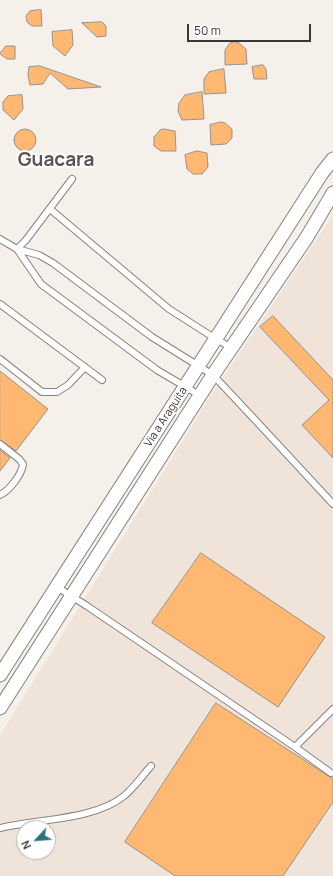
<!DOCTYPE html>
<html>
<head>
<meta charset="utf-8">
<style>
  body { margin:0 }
  #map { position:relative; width:333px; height:876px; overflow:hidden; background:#f6f0eb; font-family:Manrope,sans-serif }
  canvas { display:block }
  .north { position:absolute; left:16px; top:820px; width:40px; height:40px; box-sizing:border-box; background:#fff; border:1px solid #b1b0af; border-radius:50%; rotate:244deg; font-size:11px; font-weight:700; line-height:16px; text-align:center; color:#3b3937 }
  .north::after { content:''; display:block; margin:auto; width:14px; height:18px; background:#2c7180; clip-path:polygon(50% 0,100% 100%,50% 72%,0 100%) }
  .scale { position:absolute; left:187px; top:24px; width:124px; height:18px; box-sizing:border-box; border:2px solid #3b3937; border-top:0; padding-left:5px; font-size:12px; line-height:14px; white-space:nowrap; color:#3b3937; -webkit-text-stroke:3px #fff; paint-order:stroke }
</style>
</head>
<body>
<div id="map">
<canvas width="333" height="876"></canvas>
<div class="north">N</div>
<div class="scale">50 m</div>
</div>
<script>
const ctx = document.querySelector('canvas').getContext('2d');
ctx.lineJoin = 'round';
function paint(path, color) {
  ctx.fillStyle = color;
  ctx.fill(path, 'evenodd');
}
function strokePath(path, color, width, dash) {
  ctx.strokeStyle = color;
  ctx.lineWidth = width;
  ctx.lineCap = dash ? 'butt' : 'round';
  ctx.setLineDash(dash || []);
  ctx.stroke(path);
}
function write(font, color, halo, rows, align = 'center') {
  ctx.font = font + ' Manrope,sans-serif';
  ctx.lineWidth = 4;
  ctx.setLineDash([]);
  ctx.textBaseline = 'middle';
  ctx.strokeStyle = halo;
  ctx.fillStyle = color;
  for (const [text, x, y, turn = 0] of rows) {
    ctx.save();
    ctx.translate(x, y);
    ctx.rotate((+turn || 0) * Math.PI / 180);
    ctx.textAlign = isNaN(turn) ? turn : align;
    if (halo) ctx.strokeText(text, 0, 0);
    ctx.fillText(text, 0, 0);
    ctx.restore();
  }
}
const built = new Path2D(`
  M 333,215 L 333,876 L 0,876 L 0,735 L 209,398 ZM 24,828 L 48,828 L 48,852 L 24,852 Z`);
const building = new Path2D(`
  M 41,10 L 42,26 L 32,26 L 27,22 L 26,16 L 30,11 Z
  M 102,22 L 106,26 L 106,36 L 97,37 L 82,23 Z
  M 72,30 L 73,45 L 65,56 L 53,46 L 52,32 Z
  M 235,42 L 239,43 L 246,49 L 247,64 L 225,65 L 225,50 L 230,43 Z
  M 6,46 L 15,46 L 15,59 L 7,59 L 0,54 Z
  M 263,65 L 266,69 L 267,79 L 254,79 L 252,67 Z
  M 40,66 L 101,87 L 68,89 L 50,73 L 43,84 L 30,85 L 28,75 L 29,67 Z
  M 224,69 L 226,93 L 204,94 L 204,79 L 209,72 Z
  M 202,92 L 204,119 L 182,120 L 178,111 L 179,103 L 185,95 Z
  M 22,95 L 23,109 L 14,120 L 3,110 L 3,102 L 8,96 Z
  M 221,122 L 225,123 L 232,129 L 232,138 L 226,144 L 211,145 L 210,125 Z
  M 164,129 L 175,131 L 176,151 L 161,151 L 154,146 L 154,137 L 160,130 Z
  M14 140a11 11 0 1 1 22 0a11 11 0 1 1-22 0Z
  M 197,151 L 207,153 L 208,167 L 202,174 L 193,174 L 187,169 L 185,155 Z
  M 273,316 L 333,380 L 333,458 L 302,425 L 329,400 L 260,327 Z
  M 0,371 L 48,409 L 16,451 L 0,440 Z
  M 0,450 L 10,458 L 0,471 Z
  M 201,553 L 325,637 L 278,707 L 152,623 Z
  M 216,703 L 333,779 L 333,802 L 283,876 L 175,876 L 125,842 Z`);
const service = new Path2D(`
  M 50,209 L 169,309 L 216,339 L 232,348
  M 0,239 L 17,249 L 39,255 L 53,263 L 152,337 L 213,375 L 258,423 L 333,504
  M 17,249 L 41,284 L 157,370 L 201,396
  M 17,249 L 26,240 L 72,179
  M 0,304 L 102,380
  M 0,359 L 42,392 L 57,392 L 68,385 L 85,367
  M 0,444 L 19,459 L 23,464 C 22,474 10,490 0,495
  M 57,587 L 87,606 L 295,747 L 331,773
  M 295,747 L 333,709
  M 0,828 C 36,819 95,820 124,796 C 134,788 142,776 151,766`);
const minor = new Path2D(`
  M 0,675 L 322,173 L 333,159
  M 0,708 L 213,375 L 307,237 L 333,193`);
const streetNames = [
  ["Via a Araguita",166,417,-57]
];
const townNames = [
  ["Guacara",56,161]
];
paint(built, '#f0e4da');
paint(building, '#ffb872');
strokePath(building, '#97928e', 1);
strokePath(service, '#88837f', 8);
strokePath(minor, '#88837f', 15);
strokePath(service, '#fff', 6);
strokePath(minor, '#fff', 13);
write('11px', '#3b3937', '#fff', streetNames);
write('bold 19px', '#5a5552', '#fff', townNames);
</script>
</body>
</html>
